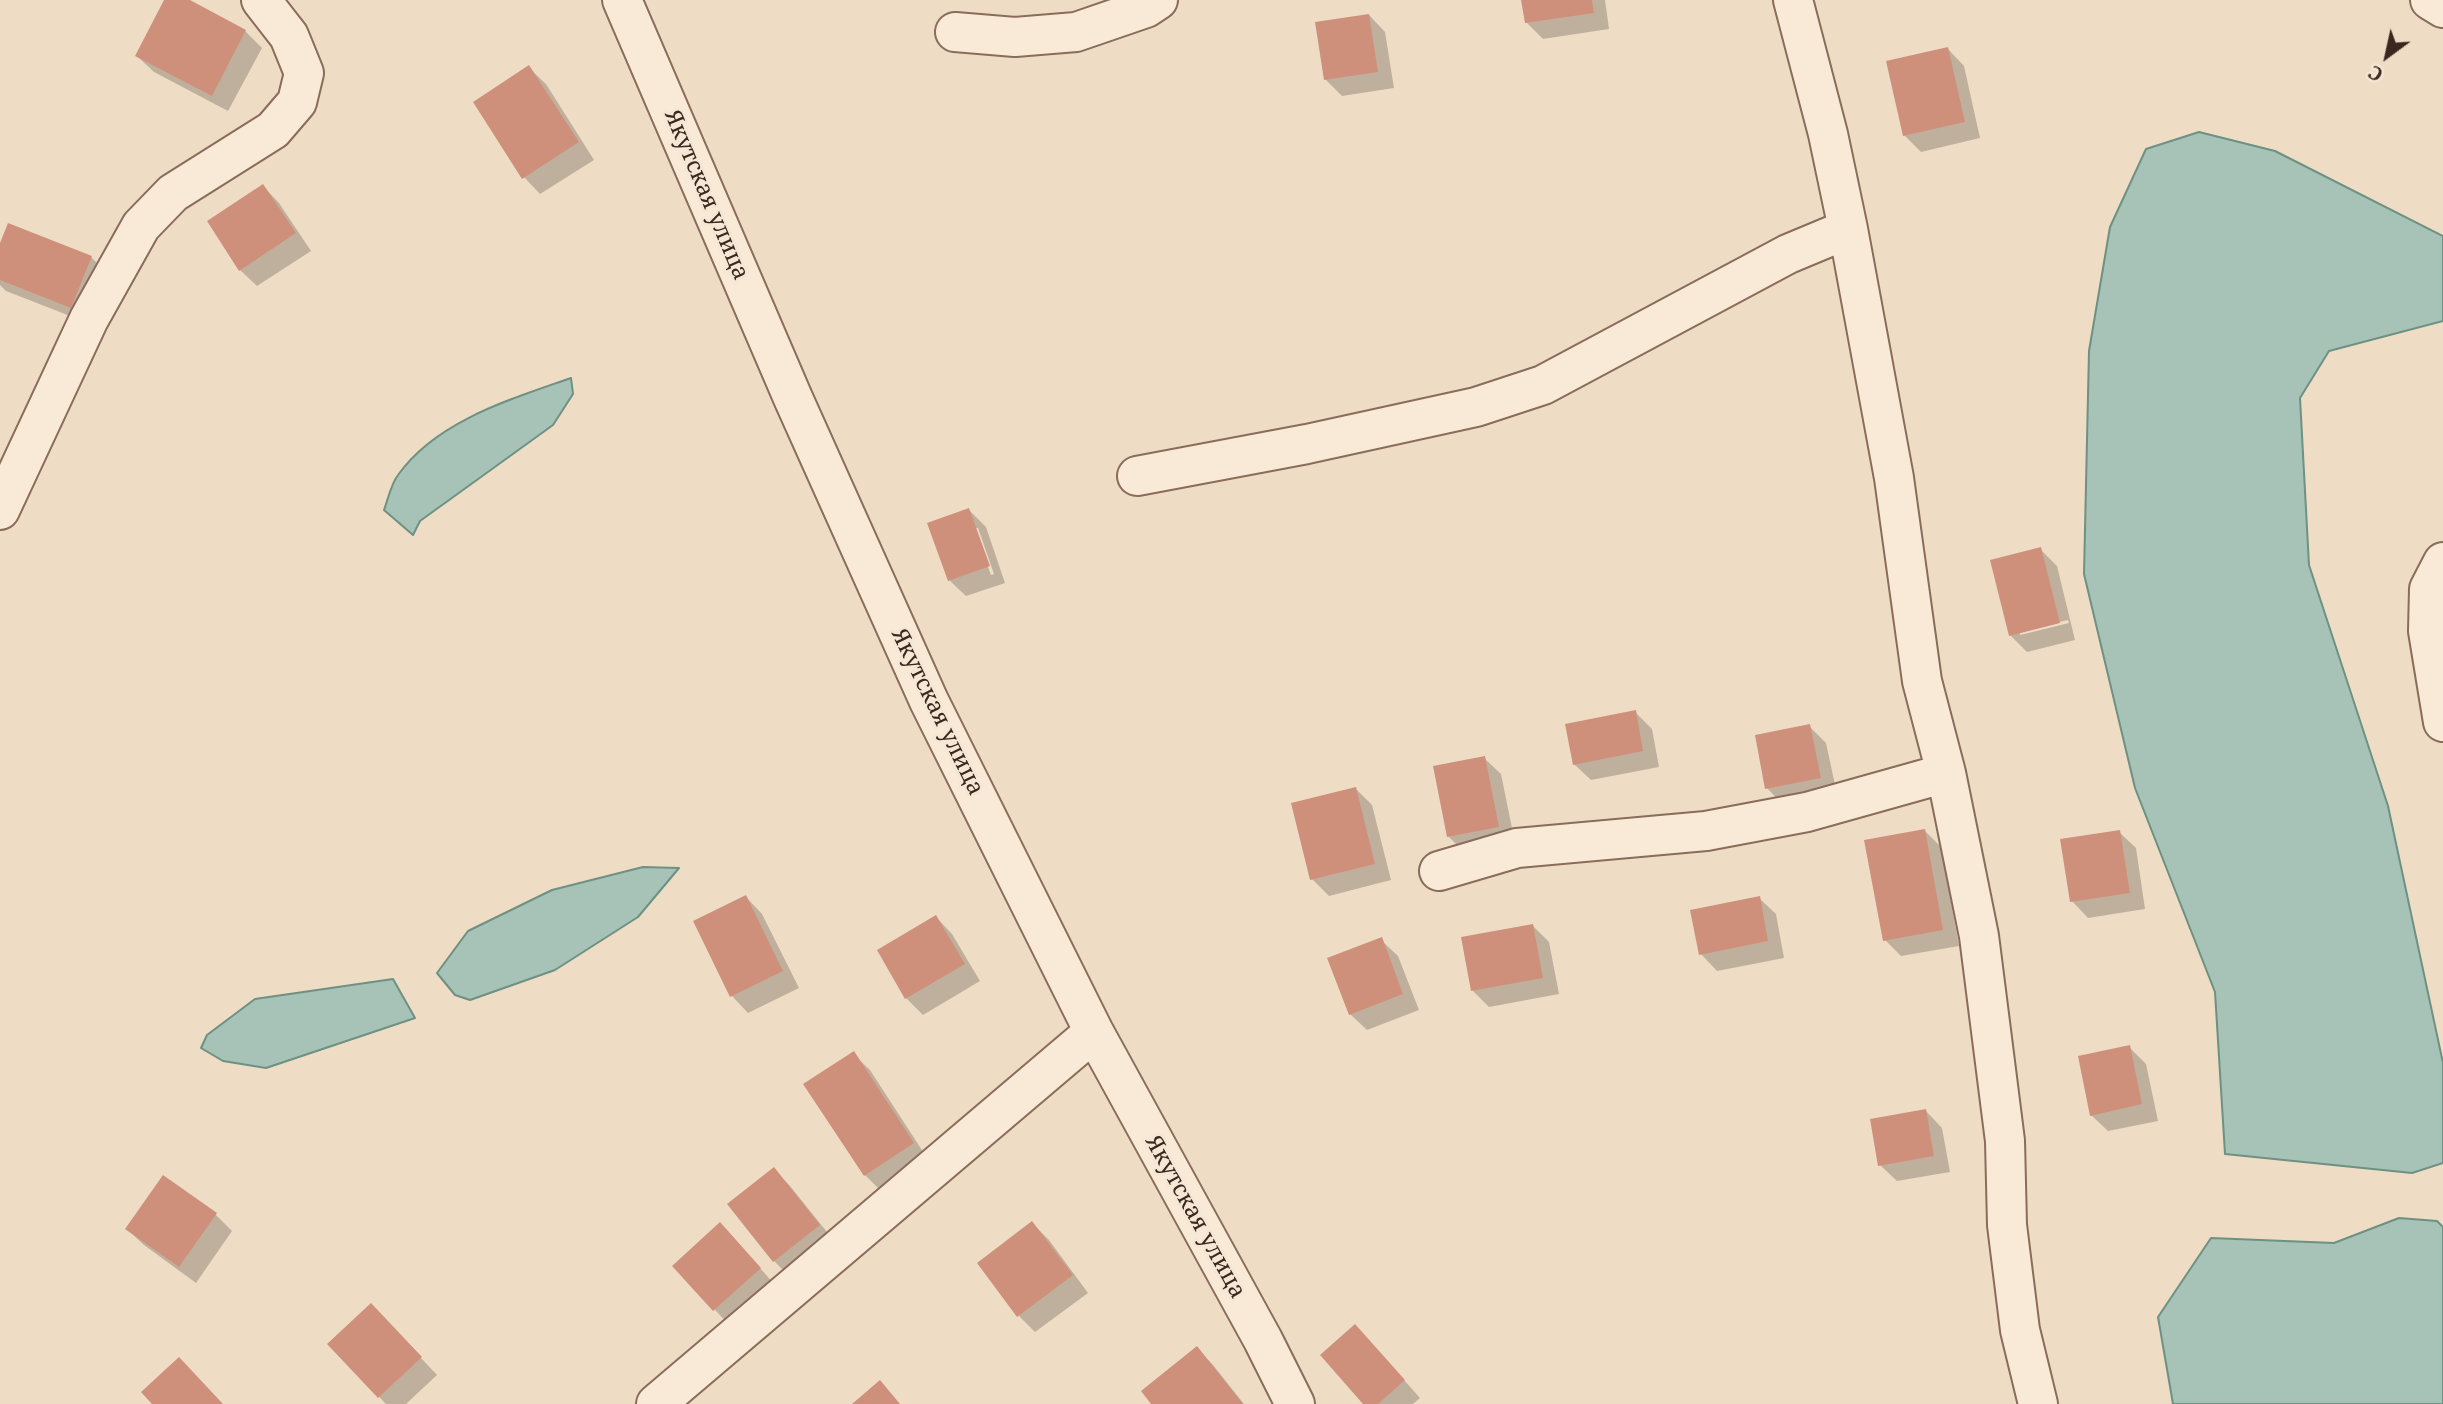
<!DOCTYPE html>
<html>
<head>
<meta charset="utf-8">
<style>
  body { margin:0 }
  #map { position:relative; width:2443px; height:1404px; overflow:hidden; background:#efdcc5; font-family:"Noto Serif",serif }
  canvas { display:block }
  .north { position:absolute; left:2352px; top:21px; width:70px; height:70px; -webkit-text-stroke:5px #f6e7d5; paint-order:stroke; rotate:213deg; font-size:19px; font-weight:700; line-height:28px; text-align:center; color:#3a281f }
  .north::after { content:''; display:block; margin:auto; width:24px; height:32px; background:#3a281f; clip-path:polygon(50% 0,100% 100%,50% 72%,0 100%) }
</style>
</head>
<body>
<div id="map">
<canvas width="2443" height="1404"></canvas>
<div class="north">С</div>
</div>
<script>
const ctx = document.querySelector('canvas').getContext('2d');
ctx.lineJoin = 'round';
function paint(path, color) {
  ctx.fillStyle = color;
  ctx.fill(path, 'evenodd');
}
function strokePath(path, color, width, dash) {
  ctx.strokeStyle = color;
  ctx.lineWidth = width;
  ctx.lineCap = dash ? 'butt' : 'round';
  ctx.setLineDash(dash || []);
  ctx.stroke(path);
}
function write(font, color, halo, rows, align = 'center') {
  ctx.font = font + ' "Noto Serif",serif';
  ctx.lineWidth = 6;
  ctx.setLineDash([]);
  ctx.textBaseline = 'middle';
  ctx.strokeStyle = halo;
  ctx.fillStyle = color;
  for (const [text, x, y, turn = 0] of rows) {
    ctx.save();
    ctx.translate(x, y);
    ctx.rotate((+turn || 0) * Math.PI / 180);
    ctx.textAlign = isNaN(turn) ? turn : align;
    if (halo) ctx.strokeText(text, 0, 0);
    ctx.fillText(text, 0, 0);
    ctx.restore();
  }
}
const water = new Path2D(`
  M 2199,132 L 2275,151 L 2443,236 L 2443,321 L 2329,351 L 2300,398 L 2309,565 L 2388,806 L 2443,1063 L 2443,1163 L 2412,1173 L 2225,1154 L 2215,992 L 2135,788 L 2084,574 L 2089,351 L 2110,227 L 2146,149 Z
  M 571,378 L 573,394 L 553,425 L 420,521 L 413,535 L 384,510 C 388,499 391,484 398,475 C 436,421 511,399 571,378 Z
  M 643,867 L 679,868 L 638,917 L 555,970 L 470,1000 L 455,995 L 437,973 L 468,931 L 552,890 Z
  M 393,979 L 415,1018 L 266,1068 L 223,1061 L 201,1048 L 207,1035 L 255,999 Z
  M 2399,1218 L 2437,1221 L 2443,1227 L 2443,1404 L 2173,1404 L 2158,1317 L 2211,1238 L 2334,1243 Z`);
const shadow = new Path2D(`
  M 166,0 L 186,0 L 245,31 L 262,48 L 228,111 L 154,72 L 137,56 Z
  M 1523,0 L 1605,0 L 1609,29 L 1543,39 L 1526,22 Z
  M 1369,15 L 1385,32 L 1394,88 L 1342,96 L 1325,79 Z
  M 1948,49 L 1964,66 L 1980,138 L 1921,152 L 1904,135 Z
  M 529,68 L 546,84 L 594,160 L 540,194 L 524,177 Z
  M 263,186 L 279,203 L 311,251 L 257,286 L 240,270 Z
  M 0,248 L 91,257 L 108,274 L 88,323 L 6,291 L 0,285 Z
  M 969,510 L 986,527 L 1005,583 L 966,596 L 949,580 ZM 974,528 L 978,528 L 994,574 L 991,575 Z
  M 2040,549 L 2057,566 L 2075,640 L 2027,652 L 2010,635 ZM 2068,620 L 2069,623 L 2020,635 L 2020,631 Z
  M 1635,712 L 1652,729 L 1659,767 L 1591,780 L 1574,764 Z
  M 1809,726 L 1826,743 L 1837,794 L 1783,805 L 1767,788 Z
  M 1484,758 L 1501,774 L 1515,843 L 1465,853 L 1448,836 Z
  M 1356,789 L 1372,805 L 1391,880 L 1329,896 L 1312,879 Z
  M 1925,831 L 1941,847 L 1959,946 L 1901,956 L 1885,940 Z
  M 2119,832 L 2136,848 L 2145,909 L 2088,918 L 2072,901 Z
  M 746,897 L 762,914 L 799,988 L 748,1013 L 732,996 L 696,922 Z
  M 1759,898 L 1776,914 L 1784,958 L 1717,971 L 1701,954 Z
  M 936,917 L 952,934 L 980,981 L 923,1015 L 906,998 Z
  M 1532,925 L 1549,942 L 1559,994 L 1489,1007 L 1473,991 Z
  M 1381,940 L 1398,956 L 1419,1010 L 1367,1030 L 1350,1014 Z
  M 2129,1047 L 2146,1064 L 2158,1121 L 2108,1131 L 2091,1115 Z
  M 853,1054 L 870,1070 L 929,1161 L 882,1192 L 865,1175 Z
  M 1926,1111 L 1942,1128 L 1950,1172 L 1897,1181 L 1880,1165 Z
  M 774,1169 L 790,1186 L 835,1242 L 790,1277 L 774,1261 Z
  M 215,1214 L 232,1231 L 196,1283 L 144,1245 L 127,1229 Z
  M 1032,1223 L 1049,1240 L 1088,1293 L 1035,1332 L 1019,1316 Z
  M 736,1241 L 776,1286 L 731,1327 L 674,1266 Z
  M 387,1322 L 437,1375 L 406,1404 L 386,1404 L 330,1345 Z
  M 1371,1343 L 1420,1398 L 1413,1404 L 1366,1404 Z
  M 1197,1348 L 1213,1365 L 1244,1404 L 1154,1404 Z`);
const building = new Path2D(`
  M 164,0 L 190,0 L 246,30 L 212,96 L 135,56 Z
  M 1521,0 L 1592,0 L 1594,13 L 1525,23 Z
  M 1369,14 L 1378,72 L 1324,80 L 1315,22 Z
  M 1948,47 L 1965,122 L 1903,136 L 1886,61 Z
  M 529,65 L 579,142 L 522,179 L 473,102 Z
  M 263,184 L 296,233 L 239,271 L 207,221 Z
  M 8,223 L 92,256 L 71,308 L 0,280 L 0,243 Z
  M 969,508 L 990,566 L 948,581 L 927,523 Z
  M 2041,547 L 2060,623 L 2009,636 L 1990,560 Z
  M 1636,710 L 1643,751 L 1573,765 L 1565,724 Z
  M 1810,724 L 1821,778 L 1765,789 L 1755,735 Z
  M 1485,756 L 1499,827 L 1447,837 L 1433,766 Z
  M 1356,787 L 1375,864 L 1310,880 L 1291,803 Z
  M 1925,829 L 1943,930 L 1883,941 L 1864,840 Z
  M 2120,830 L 2130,893 L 2070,902 L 2060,839 Z
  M 746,895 L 783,971 L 730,997 L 693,921 Z
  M 1760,896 L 1768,941 L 1699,955 L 1690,910 Z
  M 936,915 L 965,964 L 905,999 L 877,950 Z
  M 1533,924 L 1543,978 L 1471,991 L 1461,937 Z
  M 1382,937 L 1403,994 L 1349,1015 L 1327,958 Z
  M 2130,1045 L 2142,1104 L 2090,1116 L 2078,1056 Z
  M 854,1051 L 914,1143 L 864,1176 L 803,1084 Z
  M 1926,1109 L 1934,1156 L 1878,1166 L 1870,1119 Z
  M 774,1167 L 820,1225 L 773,1262 L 727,1204 Z
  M 163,1175 L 217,1213 L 179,1267 L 125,1229 Z
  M 1032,1221 L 1073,1275 L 1017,1317 L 977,1263 Z
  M 720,1222 L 761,1268 L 713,1311 L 672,1266 Z
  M 371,1303 L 422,1357 L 378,1398 L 327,1344 Z
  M 1355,1324 L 1405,1380 L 1378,1404 L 1363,1404 L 1320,1355 Z
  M 1197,1346 L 1243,1404 L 1151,1404 L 1141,1391 Z
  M 179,1357 L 223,1404 L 152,1404 L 141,1392 Z
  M 880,1380 L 900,1404 L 852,1404 Z`);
const minor = new Path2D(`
  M 622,0 L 793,398 L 929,701 L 1094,1032 L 1263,1340 L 1295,1404
  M 1793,0 L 1828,134 L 1848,229 L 1894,478 L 1922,681 L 1946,773 L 1979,936 L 2005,1141 L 2007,1225 L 2020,1330 L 2038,1404
  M 2430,0 L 2443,8
  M 955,32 L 1015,37 L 1076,32 L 1146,8 L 1158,0
  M 1137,476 L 1307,444 L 1476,407 L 1543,385 L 1788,254 L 1848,229
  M 0,510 L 89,319 L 141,226 L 173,193 L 273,130 L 297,102 L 304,73 L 289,36 L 261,0
  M 2443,562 L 2429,589 L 2428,631 L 2443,722
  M 1439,871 L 1517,848 L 1706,831 L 1807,812 L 1946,773
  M 656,1404 L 1094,1032`);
const streetNames = [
  ["Якутская улица",706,195,67],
  ["Якутская улица",937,712,64],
  ["Якутская улица",1195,1217,61]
];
paint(water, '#a7c2b6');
strokePath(water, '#6d9182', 2);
paint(shadow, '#0003');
paint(building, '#ce907a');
strokePath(minor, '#8a6c5a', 42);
strokePath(minor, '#f9ead8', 38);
write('23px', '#3a281f', '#f6e7d5', streetNames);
</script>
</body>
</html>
